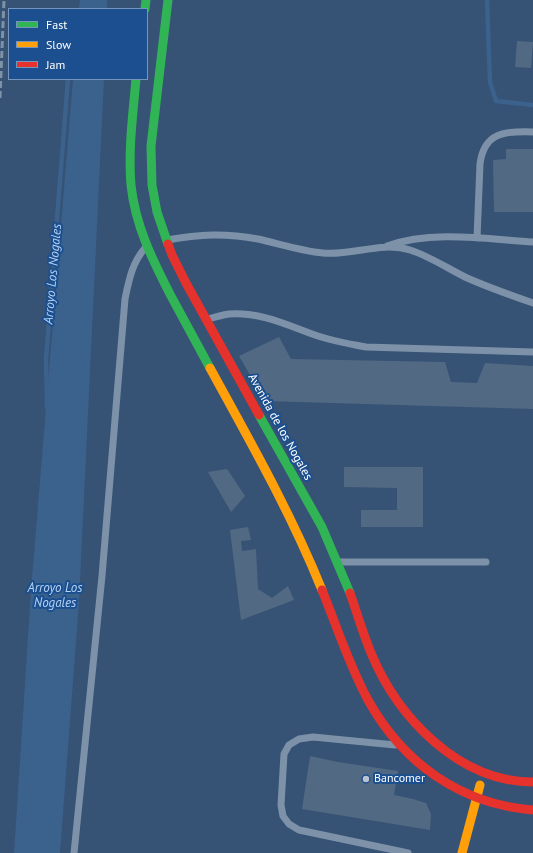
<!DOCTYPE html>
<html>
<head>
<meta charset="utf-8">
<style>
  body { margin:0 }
  #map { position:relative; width:533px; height:853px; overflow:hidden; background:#365274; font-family:"PT Sans",sans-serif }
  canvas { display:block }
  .legend { position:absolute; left:8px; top:8px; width:140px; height:72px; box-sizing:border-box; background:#1b4f8f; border:1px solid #7695bc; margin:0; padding:5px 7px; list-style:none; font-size:12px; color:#fff }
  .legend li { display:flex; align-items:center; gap:8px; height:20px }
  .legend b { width:20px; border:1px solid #7695bc }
</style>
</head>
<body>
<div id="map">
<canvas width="533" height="853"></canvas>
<ul class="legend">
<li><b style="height:5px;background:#30b455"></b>Fast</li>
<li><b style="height:5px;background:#ff9f0a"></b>Slow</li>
<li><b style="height:5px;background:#e5322d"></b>Jam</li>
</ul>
</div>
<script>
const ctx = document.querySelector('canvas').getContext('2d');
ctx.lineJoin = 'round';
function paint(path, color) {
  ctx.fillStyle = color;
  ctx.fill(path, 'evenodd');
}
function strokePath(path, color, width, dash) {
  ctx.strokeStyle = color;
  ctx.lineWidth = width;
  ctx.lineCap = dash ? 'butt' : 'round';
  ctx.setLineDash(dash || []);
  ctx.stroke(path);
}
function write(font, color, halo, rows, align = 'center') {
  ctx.font = font + ' "PT Sans",sans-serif';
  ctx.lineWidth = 4;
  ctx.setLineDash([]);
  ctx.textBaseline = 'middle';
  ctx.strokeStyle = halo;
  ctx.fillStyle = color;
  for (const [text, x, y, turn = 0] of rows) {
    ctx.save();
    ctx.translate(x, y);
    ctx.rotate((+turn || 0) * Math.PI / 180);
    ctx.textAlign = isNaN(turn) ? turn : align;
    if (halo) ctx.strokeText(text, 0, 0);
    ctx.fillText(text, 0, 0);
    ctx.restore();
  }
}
const water = new Path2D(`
  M 80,0 L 107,0 L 107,9 L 79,9 Z
  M 73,79 L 104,79 L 79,602 L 60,853 L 14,853 L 31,590 Z`);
const stream = new Path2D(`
  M 487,0 L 490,82 L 496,101 L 533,105
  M 47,408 L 46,359 L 68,79`);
const building = new Path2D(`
  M 517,41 L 533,42 L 531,68 L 515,67 Z
  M 506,149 L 533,149 L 533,212 L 494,212 L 493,160 L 506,159 Z
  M 279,337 L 291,359 L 445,362 L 451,382 L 477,383 L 485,363 L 533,366 L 533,409 L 265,401 L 239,356 Z
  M 344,467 L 423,467 L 423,527 L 361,527 L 361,510 L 397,510 L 397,488 L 344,487 Z
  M 227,469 L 245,496 L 231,512 L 208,472 Z
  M 248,527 L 251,540 L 241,541 L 242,551 L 256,549 L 258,589 L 272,598 L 288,586 L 294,600 L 241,620 L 230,530 Z
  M 310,756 L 338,762 L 398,771 L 394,795 L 413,799 L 426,803 L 431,814 L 430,830 L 302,809 Z`);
const lane = new Path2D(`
  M 477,238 L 480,164 C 484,132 505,131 533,132
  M 167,240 C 200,234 225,233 258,239 C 280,244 301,251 323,253 C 352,256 381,241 410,250 C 429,256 447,268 465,277 C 487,287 510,295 533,303
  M 387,246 C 432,230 486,239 533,242
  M 208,319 C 215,317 223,315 229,314 C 261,312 287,325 315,335 C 332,341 349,344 366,347 L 533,352
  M 339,562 L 486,562
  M 395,745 L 313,737 L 299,739 L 289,745 L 284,754 L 281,805 L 283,816 L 289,824 L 299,830 L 408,853
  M 74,853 L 102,576 L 125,299 C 129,280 132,263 145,248`);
const fast = new Path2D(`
  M 168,0 L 151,146 L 152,185 L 157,212 L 168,244
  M 145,9 L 146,0
  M 136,79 C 133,114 128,150 131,185 C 135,225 153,261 171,296 C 184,320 197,344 210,368
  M 259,415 L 322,527 L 350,593`);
const slow = new Path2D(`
  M 210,368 C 250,441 291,513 322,590
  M 462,853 L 480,785`);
const jam = new Path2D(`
  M 168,244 L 172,255 L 186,283 L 259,415
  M 322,590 C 337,627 349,665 368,700 C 403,763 460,804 533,810
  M 350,593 C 357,613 363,634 371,653 C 398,718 459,782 533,782`);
const rail = new Path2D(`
  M 0,98 L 4,0`);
const markers = [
  [366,779,4,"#b9c2ce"]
];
const streetNames = [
  ["Avenida de los Nogales",280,427,61]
];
const poiNames = [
  ["Bancomer",374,779]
];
const waterNames = [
  ["Arroyo Los Nogales",53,274,-85],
  ["Arroyo Los",55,588],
  ["Nogales",55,603]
];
paint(water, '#3b618d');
strokePath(stream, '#3b618d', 4.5);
paint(building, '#526984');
strokePath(lane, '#7d92a8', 7);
strokePath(fast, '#30b455', 9);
strokePath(slow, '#ff9f0a', 9);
strokePath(jam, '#e5322d', 9);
strokePath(rail, '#7e92a7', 3, [7, 3]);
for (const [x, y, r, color] of markers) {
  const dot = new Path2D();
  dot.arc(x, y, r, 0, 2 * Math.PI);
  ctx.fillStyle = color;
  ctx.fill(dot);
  strokePath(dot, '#1b4f8f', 1.5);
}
write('12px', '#fff', '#1b4f8f', streetNames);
write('12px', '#fff', '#1b4f8f', poiNames, 'left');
write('italic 13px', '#b5d3f5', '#1b4f8f', waterNames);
</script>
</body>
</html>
